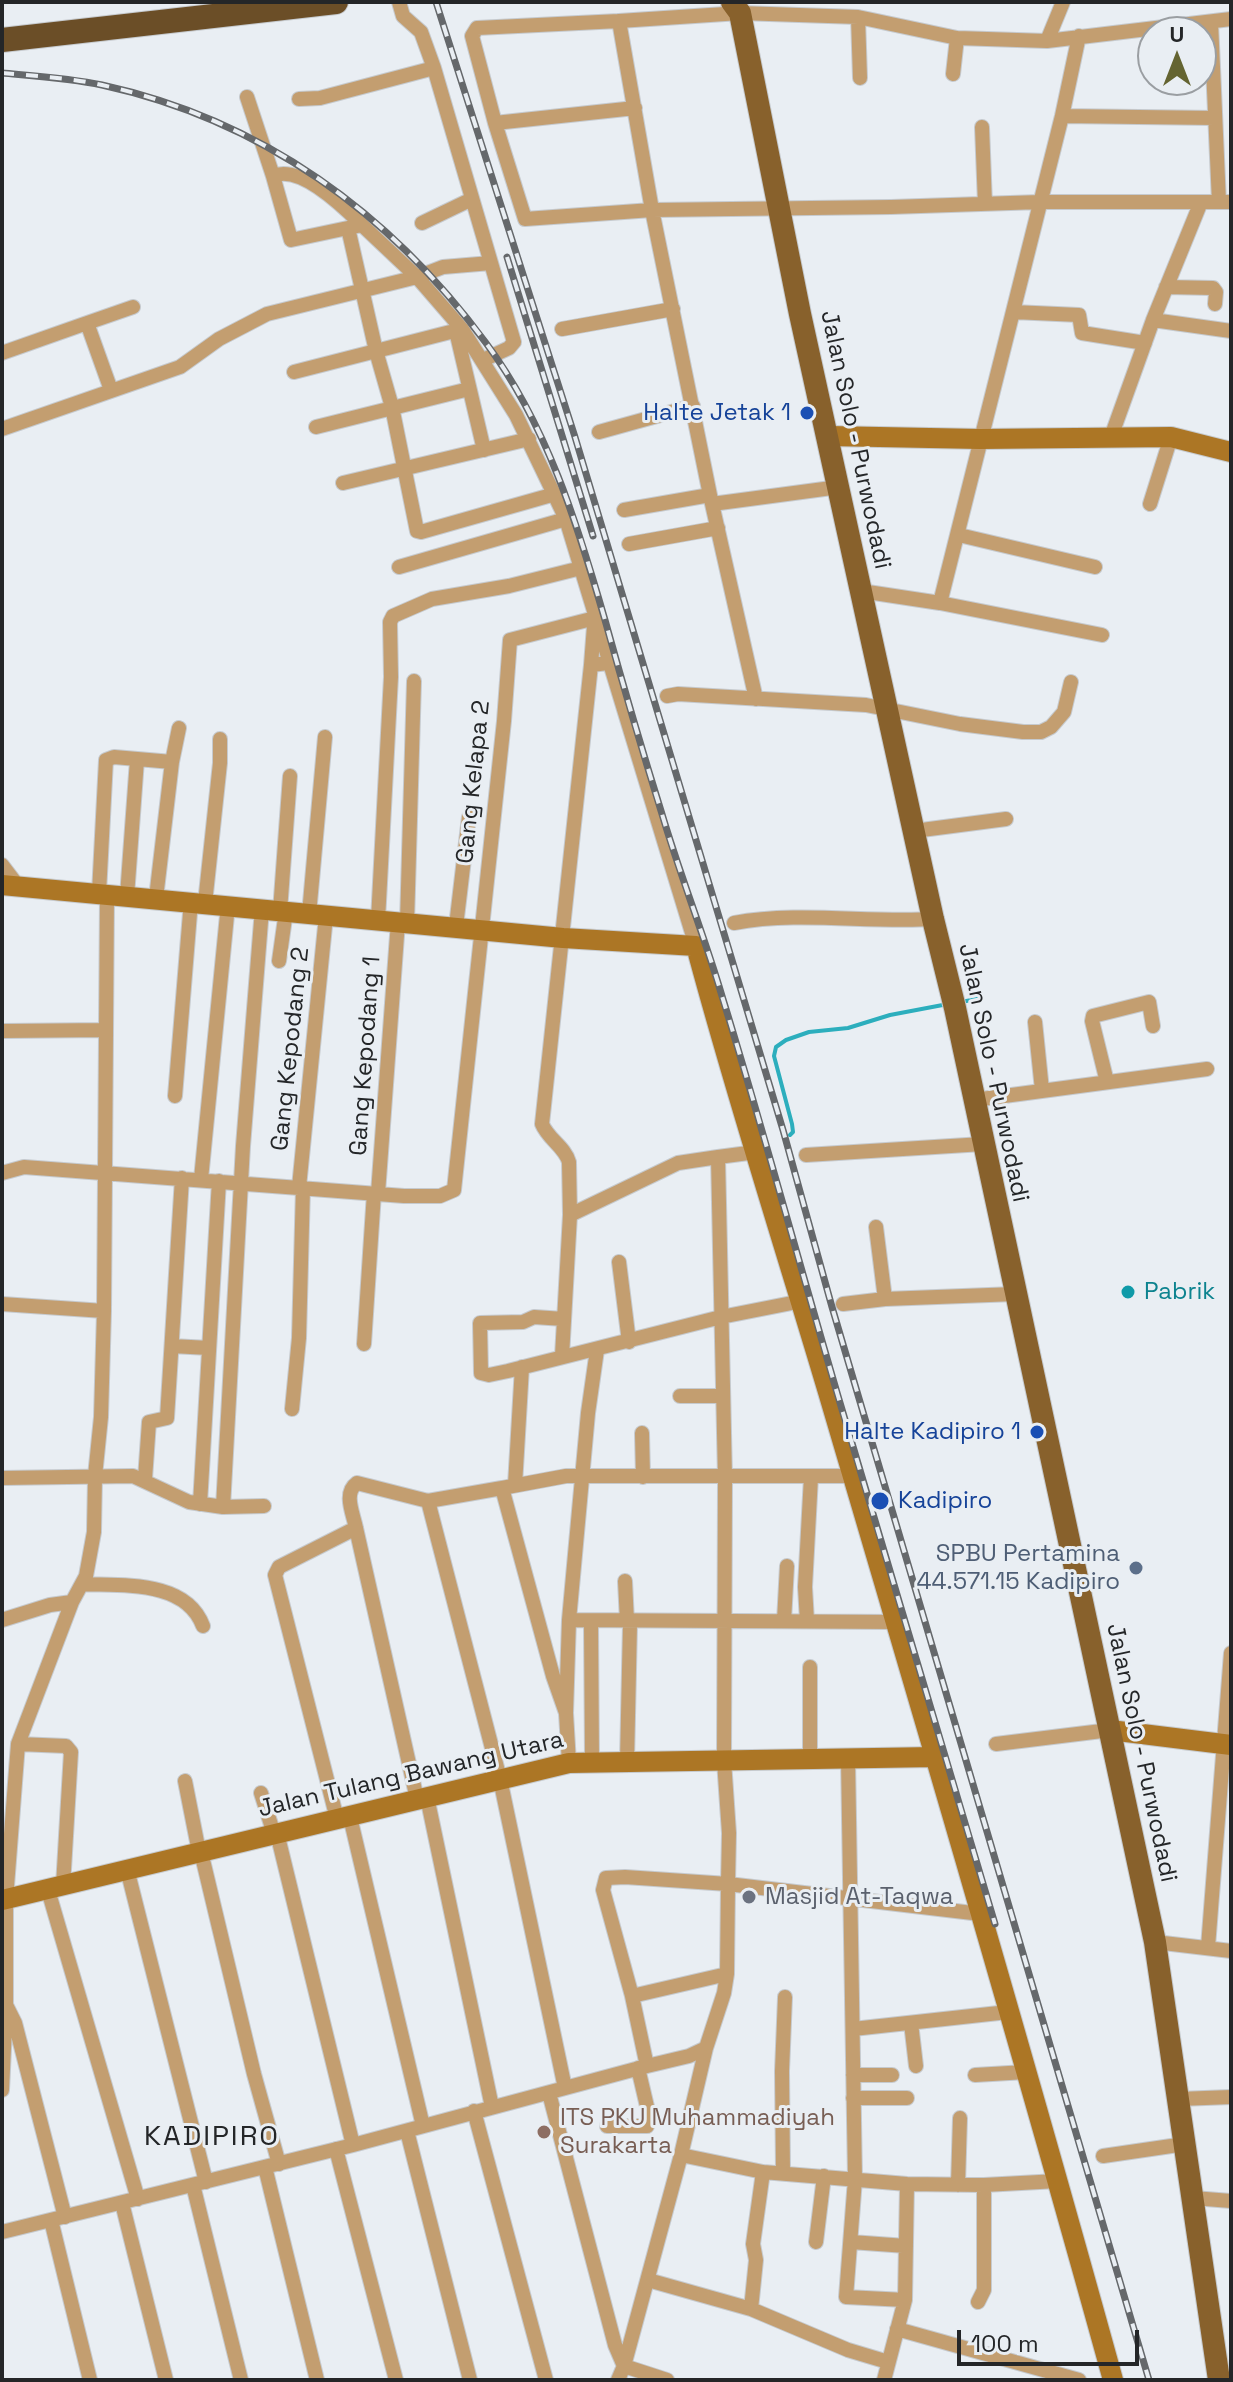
<!DOCTYPE html>
<html>
<head>
<meta charset="utf-8">
<style>
  body { margin:0 }
  #map { position:relative; width:1233px; height:2382px; overflow:hidden; background:#e9eef3; font-family:"Space Grotesk",sans-serif }
  canvas { display:block }
  .frame { position:absolute; inset:0; border:4px solid #242628; pointer-events:none }
  .north { position:absolute; left:1137px; top:16px; width:80px; height:80px; box-sizing:border-box; background:#e9eef3; border:2px solid #9a9ea2; border-radius:50%; rotate:0deg; font-size:22px; font-weight:700; line-height:32px; text-align:center; color:#242628 }
  .north::after { content:''; display:block; margin:auto; width:28px; height:36px; background:#646431; clip-path:polygon(50% 0,100% 100%,50% 72%,0 100%) }
  .scale { position:absolute; left:957px; top:2330px; width:182px; height:36px; box-sizing:border-box; border:4px solid #242628; border-top:0; padding-left:10px; font-size:24px; line-height:28px; white-space:nowrap; color:#242628; -webkit-text-stroke:6px #e9eef3; paint-order:stroke }
</style>
</head>
<body>
<div id="map">
<canvas width="1233" height="2382"></canvas>
<div class="frame"></div>
<div class="north">U</div>
<div class="scale">100 m</div>
</div>
<script>
const ctx = document.querySelector('canvas').getContext('2d');
ctx.lineJoin = 'round';
function strokePath(path, color, width, dash) {
  ctx.strokeStyle = color;
  ctx.lineWidth = width;
  ctx.lineCap = dash ? 'butt' : 'round';
  ctx.setLineDash(dash || []);
  ctx.stroke(path);
}
function write(font, color, halo, rows, align = 'center') {
  ctx.font = font + ' "Space Grotesk",sans-serif';
  ctx.lineWidth = 6;
  ctx.setLineDash([]);
  ctx.textBaseline = 'middle';
  ctx.strokeStyle = halo;
  ctx.fillStyle = color;
  for (const [text, x, y, turn = 0] of rows) {
    ctx.save();
    ctx.translate(x, y);
    ctx.rotate((+turn || 0) * Math.PI / 180);
    ctx.textAlign = isNaN(turn) ? turn : align;
    if (halo) ctx.strokeText(text, 0, 0);
    ctx.fillText(text, 0, 0);
    ctx.restore();
  }
}
const stream = new Path2D(`
  M 961,1002 L 982,998
  M 790,1135 L 793,1132 L 792,1124 L 774,1056 L 776,1047 L 786,1040 L 809,1032 L 848,1028 L 890,1015 L 948,1004`);
const street = new Path2D(`
  M 399,2 L 403,16 L 421,32 L 434,68 L 491,263
  M 858,17 L 860,78
  M 619,21 L 477,28 L 472,36 L 495,123 L 525,219 L 652,210 L 619,21 L 740,13 L 858,17 L 957,38 L 1047,41 L 1231,19
  M 1211,22 L 1219,202
  M 1047,41 L 1063,2
  M 953,74 L 957,38
  M 247,97 L 273,176 C 300,164 343,206 362,225
  M 299,99 L 320,98 L 434,68
  M 1062,116 L 1215,118
  M 495,123 L 635,108
  M 982,127 L 985,204
  M 273,176 L 291,240 L 362,225 L 417,277 L 462,329 L 516,415 L 566,519 L 696,946
  M 422,223 L 472,199
  M 348,228 L 376,351 L 392,407 L 417,531 L 421,532 L 555,494
  M 1166,287 L 1213,288 L 1216,292 L 1215,304
  M 1013,312 L 1079,315 L 1082,333 L 1145,343
  M 1153,320 L 1231,331
  M 562,329 L 673,309
  M 456,331 L 484,450
  M 2,353 L 87,323
  M 294,372 L 462,329
  M 111,390 L 87,323 L 133,307
  M 316,427 L 469,389
  M 2,429 L 180,367 L 219,339 L 267,314 L 417,277 L 443,267 L 491,263 L 514,342 L 509,348 L 483,360
  M 599,432 L 693,406
  M 1111,437 L 1153,320 L 1201,202
  M 343,483 L 529,439
  M 712,504 L 839,487
  M 1150,504 L 1171,437
  M 624,510 L 710,495
  M 959,535 L 1095,567
  M 629,544 L 718,528
  M 399,567 L 566,519
  M 861,591 L 940,603 L 1102,635
  M 940,603 L 1062,116 L 1079,36
  M 591,665 L 594,626
  M 667,696 L 678,694 L 866,705 L 960,724 L 1023,732 L 1041,732 L 1051,727 L 1064,712 L 1071,682
  M 756,699 L 710,495 L 652,210 L 891,207 L 1040,202 L 1231,202
  M 914,831 L 1006,819
  M 2,865 L 18,886
  M 99,893 L 106,760 L 114,757 L 172,762
  M 127,896 L 137,760
  M 156,898 L 172,762 L 179,728
  M 205,903 L 220,763 L 220,739
  M 280,911 L 290,776
  M 309,914 L 325,737
  M 378,920 L 391,677 L 390,622 L 393,616 L 432,599 L 509,586 L 581,568
  M 407,923 L 414,681
  M 734,923 C 799,911 867,923 933,919
  M 456,926 L 469,817
  M 279,961 L 286,911
  M 1035,1022 L 1042,1090
  M 2,1031 L 106,1030
  M 1107,1082 L 1092,1021 L 1093,1016 L 1149,1002 L 1153,1026
  M 175,1096 L 191,901
  M 974,1100 L 1207,1069
  M 806,1155 L 983,1144
  M 2,1173 L 24,1167 L 404,1196 L 440,1196 L 454,1190 L 504,721 L 510,640 L 595,618
  M 201,1179 L 228,905
  M 299,1187 L 326,916
  M 378,1193 L 398,922
  M 570,1215 L 678,1163 L 718,1157
  M 876,1227 L 885,1299
  M 619,1262 L 629,1342
  M 2,1304 L 104,1311
  M 843,1304 L 885,1299 L 1015,1294
  M 564,1319 L 534,1317 L 523,1322 L 480,1323 L 481,1373 L 489,1375 L 508,1371 L 721,1317 L 802,1301
  M 364,1344 L 374,1193
  M 172,1346 L 209,1348
  M 597,1350 L 588,1413 L 569,1620 L 896,1622
  M 562,1356 L 570,1215 L 569,1162 C 565,1147 548,1139 542,1124 L 591,665 L 608,663
  M 680,1396 L 723,1396
  M 292,1409 L 299,1338 L 303,1187
  M 642,1433 L 643,1477
  M 2,1478 L 133,1476 L 189,1502 L 223,1507 L 264,1506
  M 145,1479 L 149,1422 L 167,1418 L 182,1178
  M 515,1485 L 522,1367
  M 502,1488 L 566,1476 L 853,1476
  M 428,1501 L 500,1779 L 565,2088
  M 200,1504 L 219,1181
  M 223,1507 L 243,1146 L 262,909
  M 625,1581 L 627,1621
  M 82,1584 C 123,1586 186,1580 203,1626
  M 2,1620 L 50,1605 L 72,1602
  M 784,1621 L 787,1566
  M 807,1621 L 805,1587 L 811,1477
  M 591,1623 L 592,1761
  M 810,1667 L 810,1759
  M 18,1744 L 66,1746 L 71,1752 L 63,1886
  M 996,1744 L 1110,1730
  M 848,1758 L 855,2179 L 846,2297 L 905,2300
  M 627,1762 L 630,1624
  M 569,1763 L 566,1713 L 569,1620
  M 185,1781 L 199,1852
  M 261,1793 L 274,1834
  M 427,1797 L 492,2107
  M 417,1799 L 356,1528 C 353,1513 343,1493 357,1483 L 428,1501 L 502,1488 L 553,1676 L 566,1713
  M 350,1817 L 423,2126
  M 337,1819 L 275,1575 L 279,1567 L 356,1528
  M 277,1833 L 353,2145
  M 201,1852 L 254,2074 L 279,2164
  M 127,1869 L 206,2182
  M 48,1890 L 138,2199
  M 1155,1942 L 1231,1951
  M 1208,1947 L 1231,1653
  M 632,1996 L 727,1974
  M 911,2023 L 916,2066
  M 853,2029 L 1008,2012
  M 647,2066 L 689,2056 L 706,2048
  M 853,2075 L 892,2075
  M 975,2075 L 1026,2072
  M 2,2090 L 6,2007
  M 549,2093 L 615,2345 L 624,2366 L 667,2380
  M 853,2098 L 907,2098
  M 1179,2099 L 1231,2097
  M 474,2111 L 546,2380
  M 607,2126 L 647,2126 L 649,2115 L 638,2068
  M 407,2131 L 470,2380
  M 336,2149 L 396,2380
  M 681,2155 L 763,2172 L 907,2184 L 984,2185 L 1058,2181
  M 1103,2156 L 1185,2144
  M 265,2167 L 317,2380
  M 783,2173 L 782,2071 L 785,1997
  M 193,2185 L 241,2380
  M 958,2185 L 960,2118
  M 1193,2198 L 1231,2201
  M 122,2203 L 166,2380
  M 65,2217 L 15,2023 L 6,2005 L 6,1899 L 18,1744 L 72,1602 L 86,1576 L 94,1532 L 95,1476 L 101,1417 L 104,1311 L 107,894
  M 51,2220 L 90,2380
  M 2,2232 L 353,2145 L 647,2066 L 632,1996 L 603,1890 L 606,1878 L 625,1877 L 728,1884 L 729,1833 L 724,1761 L 725,1478 L 718,1157 L 756,1152
  M 816,2242 L 824,2176
  M 851,2242 L 906,2246
  M 648,2280 L 751,2309 L 848,2350 L 888,2362
  M 978,2302 L 984,2290 L 984,2185
  M 751,2309 L 756,2260 L 753,2244 L 763,2172
  M 897,2329 L 1079,2380
  M 618,2380 L 624,2366 L 681,2155 L 706,2048 L 724,1993 L 727,1974 L 728,1884 L 981,1914
  M 884,2380 L 905,2300 L 907,2184`);
const secondary = new Path2D(`
  M 829,436 L 980,439 L 1171,437 L 1231,452
  M 2,885 L 563,938 L 696,946 C 736,1096 784,1244 828,1392 C 925,1721 1022,2050 1113,2380
  M 1110,1730 L 1231,1745
  M 2,1900 L 569,1763 L 935,1757`);
const primary = new Path2D(`
  M 732,2 L 740,13 L 800,314 L 933,919 L 955,1008 L 1155,1942 L 1219,2380`);
const highway = new Path2D(`
  M 2,40 L 336,2`);
const rail = new Path2D(`
  M 436,2 L 575,437 L 783,1130 L 832,1307 L 1149,2380
  M 2,73 C 36,76 70,78 102,85 C 262,120 390,213 486,343 C 547,425 577,523 605,620 C 623,685 642,750 662,814 C 680,875 704,935 722,996 C 763,1129 799,1263 838,1396 C 890,1572 943,1748 995,1924
  M 507,257 L 593,536`);
const markers = [
  [807,413,8,"#1a4fb4"],
  [1128,1292,8,"#0f9aa8"],
  [1037,1432,8,"#1a4fb4"],
  [880,1501,10,"#1a4fb4"],
  [1136,1568,8,"#5c6f8a"],
  [749,1897,8,"#6b7280"],
  [544,2132,8,"#8d6e63"]
];
const transitNames = [
  ["Halte Jetak 1",791,413],
  ["Halte Kadipiro 1",1021,1432],
  ["Kadipiro",898,1501,"left"]
];
const streetNames = [
  ["Jalan Solo - Purwodadi",855,440,78],
  ["Gang Kelapa 2",474,782,-84],
  ["Gang Kepodang 2",291,1049,-84],
  ["Gang Kepodang 1",366,1056,-86],
  ["Jalan Solo - Purwodadi",993,1073,78],
  ["Jalan Solo - Purwodadi",1141,1753,78],
  ["Jalan Tulang Bawang Utara",411,1775,-13]
];
const cultureNames = [
  ["Pabrik",1144,1292]
];
const serviceNames = [
  ["SPBU Pertamina",1120,1554],
  ["44.571.15 Kadipiro",1120,1582]
];
const worshipNames = [
  ["Masjid At-Taqwa",765,1897]
];
const educationNames = [
  ["ITS PKU Muhammadiyah",560,2118],
  ["Surakarta",560,2146]
];
const quarterNames = [
  ["KADIPIRO",212,2137]
];
strokePath(stream, '#2caebd', 4);
strokePath(street, '#c6cace', 16);
strokePath(secondary, '#c6cace', 22);
strokePath(primary, '#c6cace', 24);
strokePath(highway, '#c6cace', 26);
strokePath(street, '#c39e70', 14);
strokePath(secondary, '#ac7625', 20);
strokePath(primary, '#88612c', 22);
strokePath(highway, '#6b4e27', 24);
strokePath(rail, '#65686b', 7);
strokePath(rail, '#e9eef3', 4, [12]);
for (const [x, y, r, color] of markers) {
  const dot = new Path2D();
  dot.arc(x, y, r, 0, 2 * Math.PI);
  ctx.fillStyle = color;
  ctx.fill(dot);
  strokePath(dot, '#e9eef3', 3);
}
write('24px', '#164399', '#e9eef3', transitNames, 'right');
write('24px', '#242628', '#e9eef3', streetNames);
write('24px', '#0d838f', '#e9eef3', cultureNames, 'left');
write('24px', '#4e5e75', '#e9eef3', serviceNames, 'right');
write('24px', '#5b616d', '#e9eef3', worshipNames, 'left');
write('24px', '#785e54', '#e9eef3', educationNames, 'left');
ctx.letterSpacing = '2px';
write('28px', '#242628', '#e9eef3', quarterNames);
ctx.letterSpacing = '0px';
</script>
</body>
</html>
